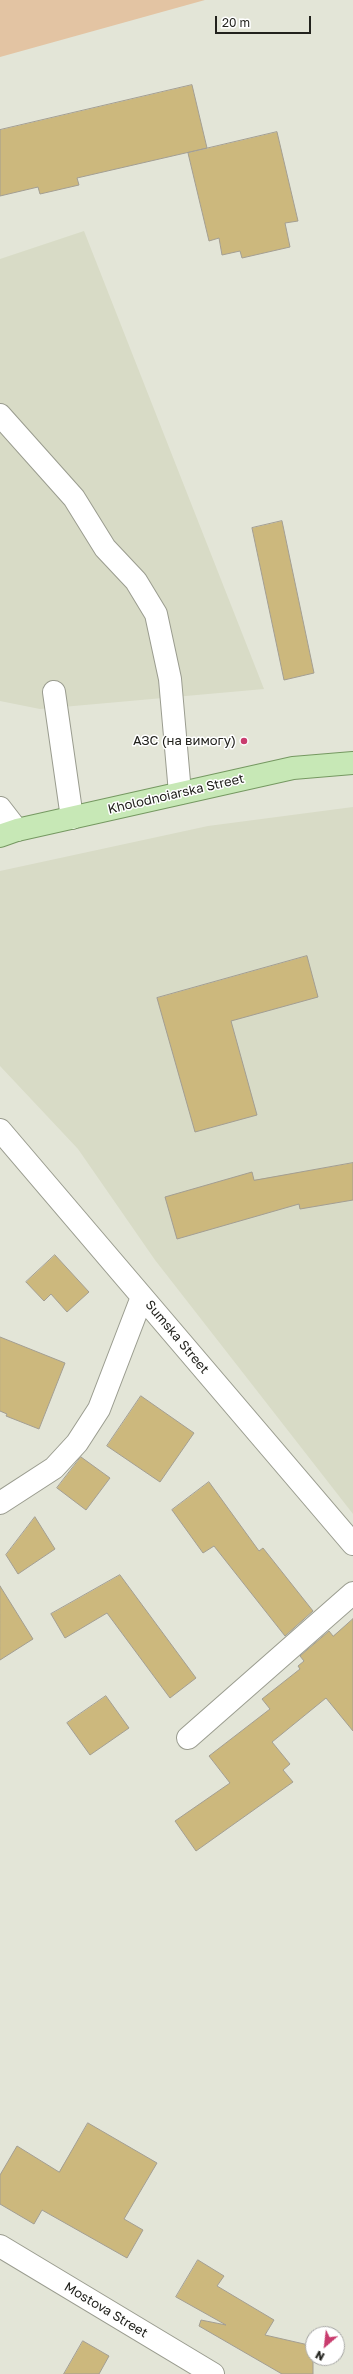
<!DOCTYPE html>
<html>
<head>
<meta charset="utf-8">
<style>
  body { margin:0 }
  #map { position:relative; width:353px; height:2374px; overflow:hidden; background:#e3e5d7; font-family:"Golos Text",sans-serif }
  canvas { display:block }
  .north { position:absolute; left:305px; top:2326px; width:40px; height:40px; box-sizing:border-box; background:#fff; border:1px solid #a7a7a5; border-radius:50%; rotate:208deg; font-size:11px; font-weight:700; line-height:16px; text-align:center; color:#22221d }
  .north::after { content:''; display:block; margin:auto; width:14px; height:18px; background:#c93c6e; clip-path:polygon(50% 0,100% 100%,50% 72%,0 100%) }
  .scale { position:absolute; left:215px; top:16px; width:96px; height:18px; box-sizing:border-box; border:2px solid #22221d; border-top:0; padding-left:5px; font-size:12px; line-height:14px; white-space:nowrap; color:#22221d; -webkit-text-stroke:3px #fff; paint-order:stroke }
</style>
</head>
<body>
<div id="map">
<canvas width="353" height="2374"></canvas>
<div class="north">N</div>
<div class="scale">20 m</div>
</div>
<script>
const ctx = document.querySelector('canvas').getContext('2d');
ctx.lineJoin = 'round';
function paint(path, color) {
  ctx.fillStyle = color;
  ctx.fill(path, 'evenodd');
}
function strokePath(path, color, width, dash) {
  ctx.strokeStyle = color;
  ctx.lineWidth = width;
  ctx.lineCap = dash ? 'butt' : 'round';
  ctx.setLineDash(dash || []);
  ctx.stroke(path);
}
function write(font, color, halo, rows, align = 'center') {
  ctx.font = font + ' "Golos Text",sans-serif';
  ctx.lineWidth = 3;
  ctx.setLineDash([]);
  ctx.textBaseline = 'middle';
  ctx.strokeStyle = halo;
  ctx.fillStyle = color;
  for (const [text, x, y, turn = 0] of rows) {
    ctx.save();
    ctx.translate(x, y);
    ctx.rotate((+turn || 0) * Math.PI / 180);
    ctx.textAlign = isNaN(turn) ? turn : align;
    if (halo) ctx.strokeText(text, 0, 0);
    ctx.fillText(text, 0, 0);
    ctx.restore();
  }
}
const built = new Path2D(`
  M 84,231 L 264,689 L 40,709 L 0,701 L 0,259 Z
  M 353,807 L 353,1514 L 155,1260 L 78,1149 L 0,1066 L 0,871 L 208,826 Z`);
const green = new Path2D(`
  M 0,0 L 205,0 L 0,57 Z`);
const building = new Path2D(`
  M 192,85 L 207,148 L 77,178 L 79,185 L 40,194 L 38,187 L 0,196 L 0,130 Z
  M 277,132 L 298,221 L 285,223 L 290,247 L 242,258 L 240,251 L 222,255 L 219,238 L 209,241 L 188,153 Z
  M 282,521 L 314,673 L 284,680 L 252,528 Z
  M 307,956 L 318,997 L 231,1021 L 257,1115 L 195,1132 L 157,998 Z
  M 353,1163 L 353,1200 L 300,1209 L 299,1204 L 177,1239 L 165,1197 L 252,1172 L 254,1180 Z
  M 55,1255 L 89,1292 L 67,1312 L 51,1294 L 44,1301 L 26,1282 Z
  M 0,1337 L 65,1363 L 39,1429 L 6,1416 L 7,1414 L 0,1411 Z
  M 141,1396 L 194,1433 L 160,1482 L 107,1446 Z
  M 81,1457 L 110,1478 L 86,1510 L 57,1488 Z
  M 209,1482 L 259,1551 L 263,1548 L 313,1611 L 285,1636 L 214,1546 L 203,1553 L 172,1510 Z
  M 35,1517 L 55,1549 L 18,1574 L 6,1555 Z
  M 120,1575 L 196,1678 L 170,1698 L 107,1613 L 65,1638 L 51,1614 Z
  M 0,1586 L 33,1639 L 0,1660 Z
  M 353,1619 L 353,1731 L 326,1698 L 272,1742 L 290,1764 L 283,1770 L 293,1782 L 196,1851 L 175,1821 L 230,1783 L 209,1756 L 270,1709 L 262,1699 L 300,1669 L 298,1666 L 304,1661 L 300,1656 L 329,1631 L 333,1636 Z
  M 106,1696 L 129,1728 L 90,1755 L 67,1723 Z
  M 88,2123 L 157,2163 L 124,2219 L 143,2230 L 127,2258 L 42,2210 L 34,2224 L 0,2204 L 0,2175 L 17,2146 L 59,2172 Z
  M 198,2260 L 224,2276 L 217,2286 L 274,2320 L 265,2335 L 313,2346 L 313,2374 L 282,2374 L 199,2326 L 201,2320 L 226,2325 L 176,2297 Z
  M 83,2341 L 109,2356 L 99,2374 L 64,2374 Z`);
const minor = new Path2D(`
  M 0,415 L 74,498 L 105,548 L 136,581 L 156,614 L 170,679 L 180,793
  M 54,692 L 72,818
  M 0,808 L 17,830
  M 0,1130 L 353,1544
  M 0,1503 L 54,1468 L 77,1443 L 99,1409 L 142,1297
  M 188,1738 L 353,1593
  M 0,2246 L 213,2374`);
const major = new Path2D(`
  M 0,836 L 17,830 L 293,768 L 353,763`);
const markers = [
  [244,741,4,"#c93c6e"]
];
const poiNames = [
  ["АЗС (на вимогу)",236,741]
];
const streetNames = [
  ["Kholodnoiarska Street",176,794,-13],
  ["Sumska Street",177,1337,50],
  ["Mostova Street",106,2310,31]
];
paint(built, '#d8dbc6');
paint(green, '#e3c4a3');
paint(building, '#ccb87d');
strokePath(building, '#a39e92', 1);
strokePath(minor, '#9a9c8f', 24);
strokePath(major, '#759861', 24);
strokePath(minor, '#fff', 22);
strokePath(major, '#c7e8b6', 22);
for (const [x, y, r, color] of markers) {
  const dot = new Path2D();
  dot.arc(x, y, r, 0, 2 * Math.PI);
  ctx.fillStyle = color;
  ctx.fill(dot);
  strokePath(dot, '#fff', 1.5);
}
write('13px', '#22221d', '#fff', poiNames, 'right');
write('13px', '#22221d', '#fff', streetNames);
</script>
</body>
</html>
